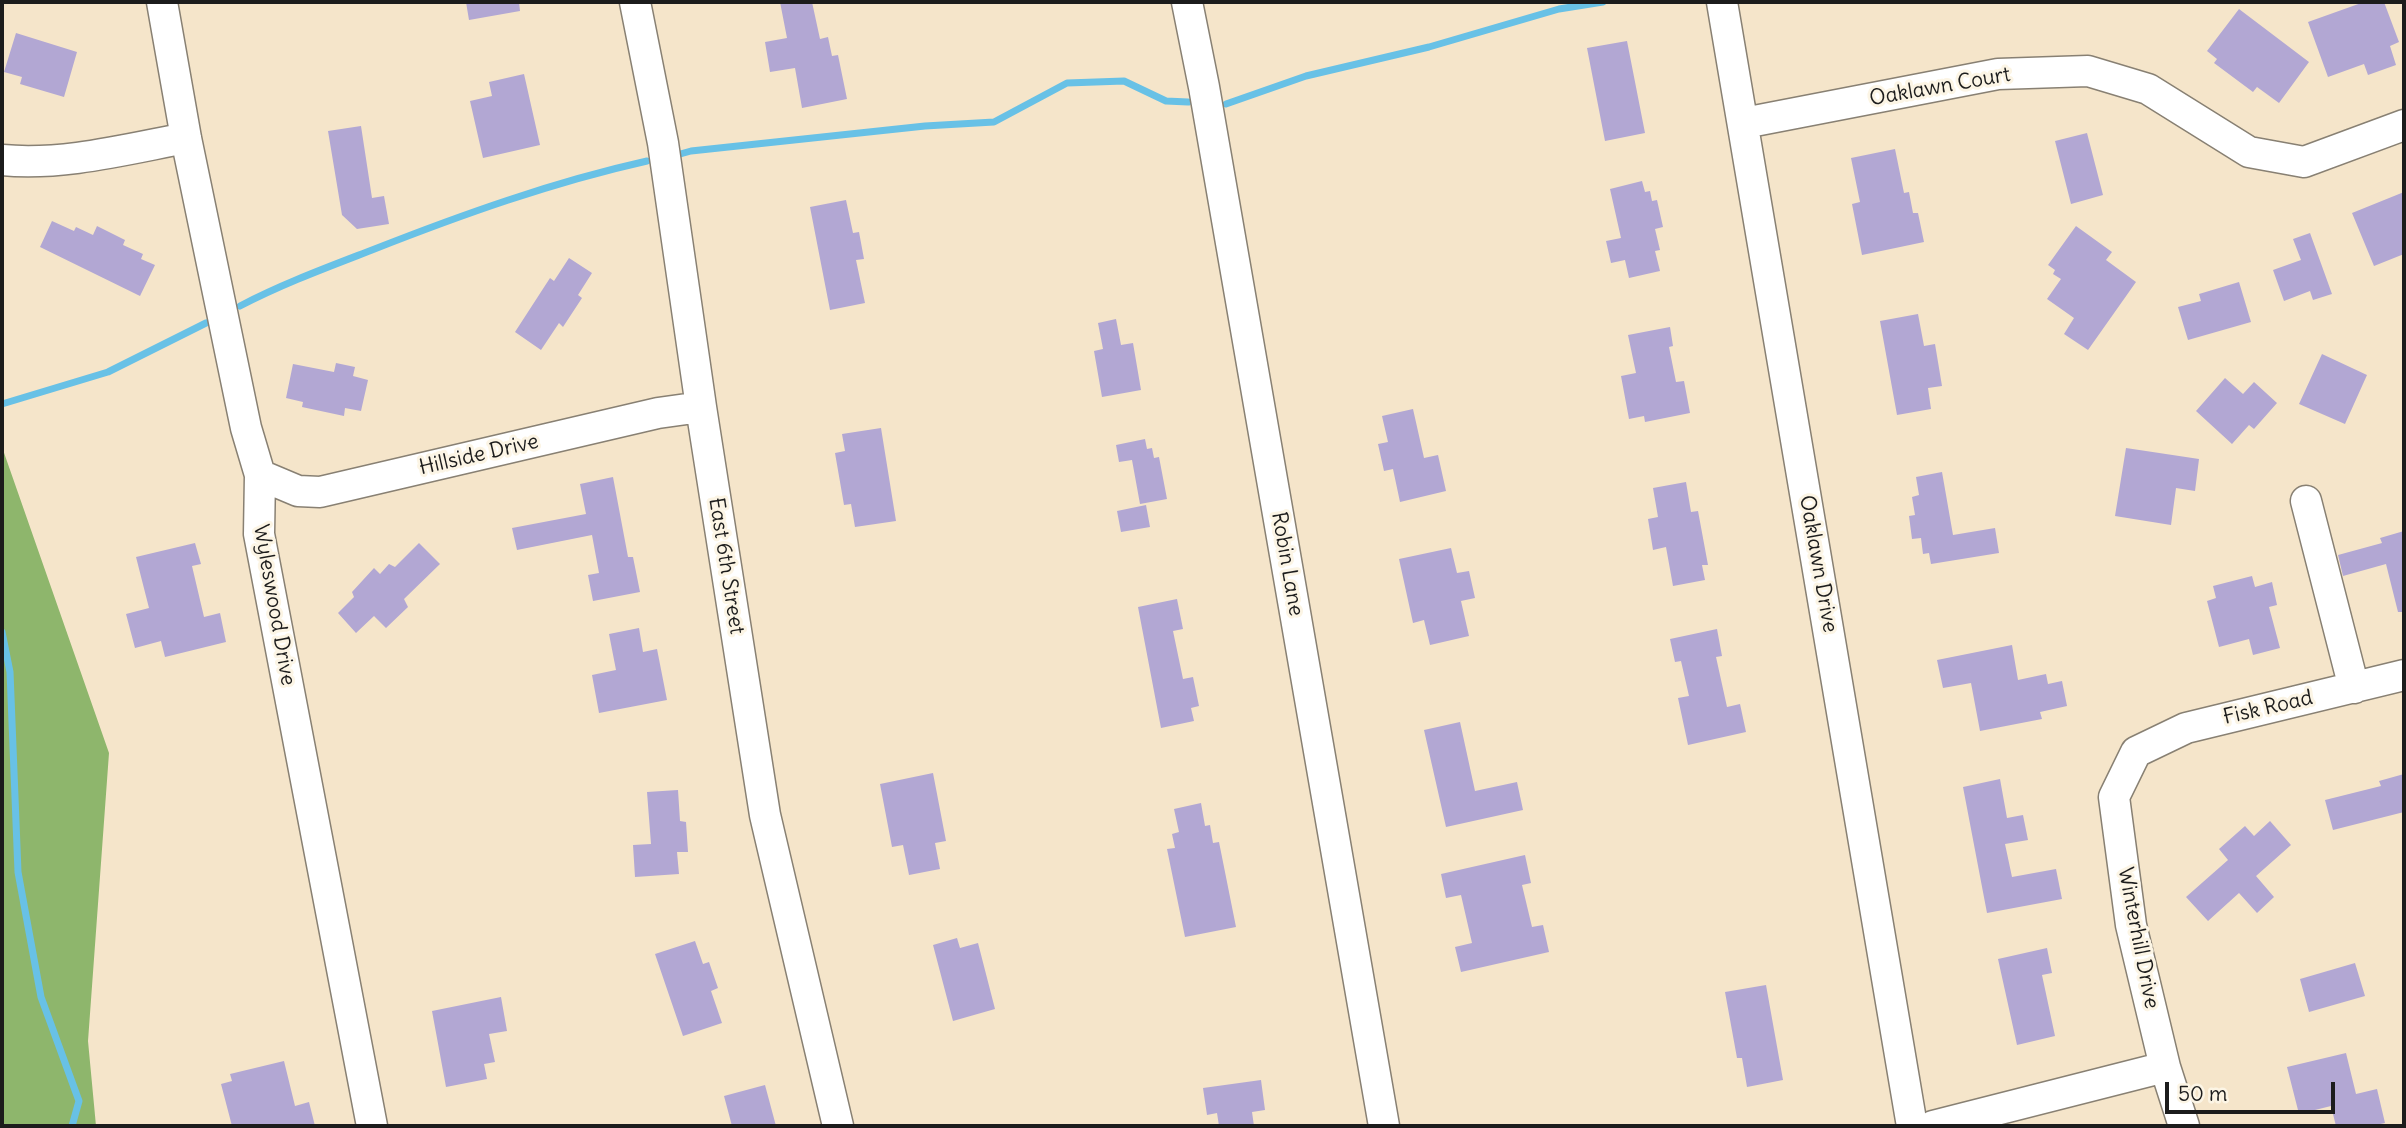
<!DOCTYPE html>
<html>
<head>
<meta charset="utf-8">
<style>
  body { margin:0 }
  #map { position:relative; width:2406px; height:1128px; overflow:hidden; background:#f5e5ca; font-family:Delius,sans-serif }
  canvas { display:block }
  .frame { position:absolute; inset:0; border:4px solid #1c1c1c; pointer-events:none }
  .scale { position:absolute; left:2165px; top:1082px; width:170px; height:32px; box-sizing:border-box; border:4px solid #1c1c1c; border-top:0; padding-left:9px; font-size:21px; line-height:24px; white-space:nowrap; color:#1c1c1c; -webkit-text-stroke:5px #fcf5e5; paint-order:stroke }
</style>
</head>
<body>
<div id="map">
<canvas width="2406" height="1128"></canvas>
<div class="frame"></div>
<div class="scale">50 m</div>
</div>
<script>
const ctx = document.querySelector('canvas').getContext('2d');
ctx.lineJoin = 'round';
function paint(path, color) {
  ctx.fillStyle = color;
  ctx.fill(path, 'evenodd');
}
function strokePath(path, color, width, dash) {
  ctx.strokeStyle = color;
  ctx.lineWidth = width;
  ctx.lineCap = dash ? 'butt' : 'round';
  ctx.setLineDash(dash || []);
  ctx.stroke(path);
}
function write(font, color, halo, rows, align = 'center') {
  ctx.font = font + ' Delius,sans-serif';
  ctx.lineWidth = 6;
  ctx.setLineDash([]);
  ctx.textBaseline = 'middle';
  ctx.strokeStyle = halo;
  ctx.fillStyle = color;
  for (const [text, x, y, turn = 0] of rows) {
    ctx.save();
    ctx.translate(x, y);
    ctx.rotate((+turn || 0) * Math.PI / 180);
    ctx.textAlign = isNaN(turn) ? turn : align;
    if (halo) ctx.strokeText(text, 0, 0);
    ctx.fillText(text, 0, 0);
    ctx.restore();
  }
}
const forest = new Path2D(`
  M 2,447 L 109,753 L 88,1041 L 96,1126 L 2,1126 Z`);
const stream = new Path2D(`
  M 1226,104 L 1306,76 L 1429,47 L 1559,9 L 1603,2
  M 673,156 L 691,151 L 925,126 L 994,122 L 1067,83 L 1124,81 L 1166,101 L 1188,102
  M 240,306 C 282,284 328,267 372,250 C 461,215 553,182 647,161
  M 2,404 L 108,372 L 206,323
  M 2,632 L 10,672 L 18,872 L 41,997 L 79,1101 L 72,1126`);
const building = new Path2D(`
  M 466,2 L 519,2 L 520,11 L 469,20 Z
  M 780,2 L 812,2 L 820,39 L 828,37 L 832,56 L 838,55 L 847,99 L 802,108 L 795,68 L 770,72 L 765,42 L 787,38 Z
  M 2364,2 L 2384,2 L 2399,42 L 2390,46 L 2396,65 L 2368,75 L 2364,64 L 2328,77 L 2308,22 Z
  M 2239,9 L 2309,62 L 2279,103 L 2257,87 L 2253,92 L 2214,63 L 2217,59 L 2207,51 Z
  M 16,33 L 77,52 L 64,97 L 20,84 L 22,77 L 4,72 Z
  M 1627,41 L 1645,133 L 1605,141 L 1587,48 Z
  M 524,74 L 540,145 L 483,158 L 470,101 L 492,96 L 489,82 Z
  M 361,126 L 372,198 L 384,196 L 389,224 L 357,229 L 342,215 L 328,131 Z
  M 2087,133 L 2103,195 L 2071,204 L 2055,141 Z
  M 1895,149 L 1904,193 L 1909,192 L 1913,213 L 1918,213 L 1924,242 L 1862,255 L 1852,204 L 1860,202 L 1851,158 Z
  M 1642,181 L 1645,192 L 1650,191 L 1652,201 L 1657,200 L 1663,227 L 1655,229 L 1660,250 L 1655,251 L 1660,271 L 1629,278 L 1625,260 L 1611,263 L 1606,241 L 1621,238 L 1610,189 Z
  M 2404,192 L 2404,254 L 2374,266 L 2352,213 Z
  M 846,200 L 853,233 L 859,232 L 864,259 L 856,260 L 865,303 L 830,310 L 810,207 Z
  M 52,221 L 74,231 L 76,227 L 93,235 L 97,226 L 125,240 L 123,245 L 143,254 L 141,259 L 155,265 L 140,296 L 40,247 Z
  M 2076,226 L 2112,252 L 2106,260 L 2136,282 L 2088,350 L 2064,334 L 2074,318 L 2047,299 L 2061,279 L 2053,274 L 2055,270 L 2048,265 Z
  M 2310,233 L 2332,294 L 2313,300 L 2310,291 L 2284,301 L 2273,270 L 2301,260 L 2293,239 Z
  M 569,258 L 592,273 L 578,295 L 582,298 L 563,327 L 559,323 L 541,350 L 515,332 L 550,278 L 554,281 Z
  M 2239,282 L 2251,322 L 2188,340 L 2178,307 L 2201,301 L 2199,294 Z
  M 1918,314 L 1924,346 L 1935,344 L 1942,386 L 1928,388 L 1931,409 L 1897,415 L 1880,321 Z
  M 1116,319 L 1121,345 L 1133,343 L 1141,390 L 1102,397 L 1094,351 L 1103,349 L 1098,323 Z
  M 1670,327 L 1673,346 L 1669,347 L 1676,382 L 1684,381 L 1690,413 L 1645,422 L 1644,416 L 1629,419 L 1621,376 L 1636,373 L 1628,335 Z
  M 2322,354 L 2367,375 L 2345,424 L 2299,404 Z
  M 336,363 L 355,367 L 353,376 L 368,380 L 361,411 L 345,408 L 344,416 L 302,407 L 303,402 L 286,398 L 293,364 L 334,372 Z
  M 2225,378 L 2243,394 L 2254,382 L 2277,403 L 2254,429 L 2249,425 L 2232,444 L 2196,411 Z
  M 1413,409 L 1424,458 L 1438,455 L 1446,491 L 1400,502 L 1393,469 L 1384,471 L 1378,444 L 1388,442 L 1382,416 Z
  M 881,428 L 896,521 L 855,527 L 851,504 L 844,505 L 835,453 L 845,451 L 842,434 Z
  M 1145,439 L 1147,449 L 1152,448 L 1154,458 L 1159,457 L 1167,499 L 1140,504 L 1132,460 L 1119,462 L 1116,445 Z
  M 2126,448 L 2199,459 L 2195,491 L 2176,488 L 2171,525 L 2115,516 Z
  M 1942,472 L 1953,535 L 1995,528 L 1999,553 L 1931,564 L 1929,553 L 1923,554 L 1921,538 L 1912,539 L 1909,516 L 1915,515 L 1912,497 L 1919,495 L 1916,477 Z
  M 613,477 L 628,557 L 633,557 L 640,592 L 593,601 L 588,575 L 599,573 L 592,535 L 517,550 L 512,528 L 586,514 L 580,484 Z
  M 1686,482 L 1691,512 L 1698,511 L 1708,565 L 1702,565 L 1705,580 L 1673,586 L 1666,547 L 1653,550 L 1648,519 L 1658,517 L 1653,488 Z
  M 1146,505 L 1150,527 L 1121,532 L 1117,511 Z
  M 2404,531 L 2404,612 L 2398,612 L 2386,564 L 2343,576 L 2338,555 L 2382,543 L 2380,538 Z
  M 195,543 L 201,564 L 192,566 L 204,617 L 220,613 L 226,642 L 165,657 L 161,641 L 135,648 L 126,614 L 149,608 L 136,557 Z
  M 419,543 L 440,564 L 404,599 L 408,607 L 386,628 L 374,616 L 356,633 L 338,613 L 354,597 L 352,592 L 374,568 L 380,574 L 389,564 L 395,567 Z
  M 1451,548 L 1457,573 L 1469,571 L 1475,598 L 1461,601 L 1469,636 L 1430,645 L 1424,620 L 1413,623 L 1399,559 Z
  M 2252,576 L 2255,587 L 2272,582 L 2277,605 L 2269,607 L 2280,648 L 2253,655 L 2249,639 L 2219,647 L 2207,601 L 2216,598 L 2213,586 Z
  M 1177,599 L 1183,629 L 1173,631 L 1183,679 L 1193,677 L 1199,706 L 1191,708 L 1194,721 L 1161,728 L 1138,607 Z
  M 639,628 L 643,652 L 657,649 L 667,700 L 599,713 L 592,675 L 616,670 L 609,634 Z
  M 1717,629 L 1722,656 L 1716,657 L 1727,707 L 1740,704 L 1746,732 L 1688,745 L 1678,698 L 1689,696 L 1681,661 L 1675,662 L 1670,639 Z
  M 2012,645 L 2018,680 L 2046,674 L 2048,684 L 2062,681 L 2067,706 L 2040,712 L 2042,719 L 1980,731 L 1971,683 L 1943,688 L 1937,660 Z
  M 1460,722 L 1475,791 L 1517,782 L 1523,810 L 1446,827 L 1424,730 Z
  M 933,773 L 946,841 L 935,843 L 940,869 L 909,875 L 903,845 L 892,847 L 880,784 Z
  M 2404,774 L 2404,812 L 2333,830 L 2325,800 L 2381,786 L 2379,781 Z
  M 2000,779 L 2007,818 L 2023,815 L 2028,840 L 2005,844 L 2012,877 L 2056,869 L 2062,899 L 1987,913 L 1963,787 Z
  M 678,790 L 680,821 L 686,822 L 688,852 L 677,852 L 679,874 L 635,877 L 633,845 L 651,844 L 647,792 Z
  M 1201,803 L 1205,826 L 1210,825 L 1213,843 L 1219,842 L 1236,927 L 1185,937 L 1167,849 L 1175,848 L 1172,834 L 1179,832 L 1174,809 Z
  M 2270,821 L 2291,845 L 2256,876 L 2274,897 L 2257,913 L 2239,893 L 2208,921 L 2186,897 L 2228,860 L 2219,849 L 2245,826 L 2254,836 Z
  M 1525,855 L 1531,883 L 1522,885 L 1532,927 L 1543,925 L 1549,952 L 1461,972 L 1455,947 L 1472,943 L 1461,895 L 1446,898 L 1441,874 Z
  M 957,938 L 960,948 L 978,943 L 995,1009 L 953,1021 L 933,945 Z
  M 695,941 L 703,964 L 709,962 L 718,988 L 711,991 L 722,1023 L 683,1036 L 655,954 Z
  M 2047,948 L 2052,973 L 2042,975 L 2055,1036 L 2017,1045 L 1998,959 Z
  M 2355,963 L 2365,996 L 2309,1012 L 2300,979 Z
  M 1766,985 L 1783,1080 L 1747,1087 L 1742,1058 L 1737,1058 L 1725,992 Z
  M 501,997 L 507,1031 L 489,1034 L 495,1062 L 484,1064 L 487,1079 L 446,1087 L 432,1011 Z
  M 2346,1053 L 2356,1094 L 2377,1089 L 2385,1123 L 2371,1126 L 2336,1126 L 2331,1106 L 2299,1114 L 2287,1067 Z
  M 284,1061 L 295,1106 L 309,1102 L 315,1126 L 232,1126 L 221,1084 L 232,1081 L 230,1074 Z
  M 1261,1080 L 1265,1110 L 1252,1112 L 1254,1126 L 1219,1126 L 1217,1113 L 1207,1115 L 1203,1088 Z
  M 765,1085 L 776,1126 L 732,1126 L 724,1096 Z`);
const minor = new Path2D(`
  M 162,2 L 186,138 L 246,428 L 260,475 L 259,534 L 372,1126
  M 635,2 L 663,143 L 701,407 L 765,815 L 838,1126
  M 1187,2 L 1204,87 L 1384,1126
  M 1722,2 L 1912,1126
  M 1744,123 L 1998,74 L 2088,71 L 2148,89 L 2249,152 L 2304,162 L 2404,125
  M 2,160 C 63,166 127,149 186,138
  M 260,475 L 298,491 L 320,492 L 658,413 L 701,407
  M 2306,501 L 2354,688
  M 1933,1126 L 2165,1067
  M 2184,1126 L 2165,1067 L 2131,925 L 2114,797 L 2136,752 L 2186,728 L 2404,675`);
const streetNames = [
  ["Oaklawn Court",1940,87,-10],
  ["Hillside Drive",479,455,-13],
  ["Robin Lane",1287,564,80],
  ["Oaklawn Drive",1818,564,80],
  ["East 6th Street",726,566,81],
  ["Wyleswood Drive",274,605,80],
  ["Fisk Road",2268,708,-13],
  ["Winterhill Drive",2138,938,79]
];
paint(forest, '#8eb66c');
strokePath(stream, '#68c1e6', 7);
paint(building, '#b2a7d3');
strokePath(minor, '#888073', 33);
strokePath(minor, '#fff', 30);
write('21px', '#1c1c1c', '#fcf5e5', streetNames);
</script>
</body>
</html>
